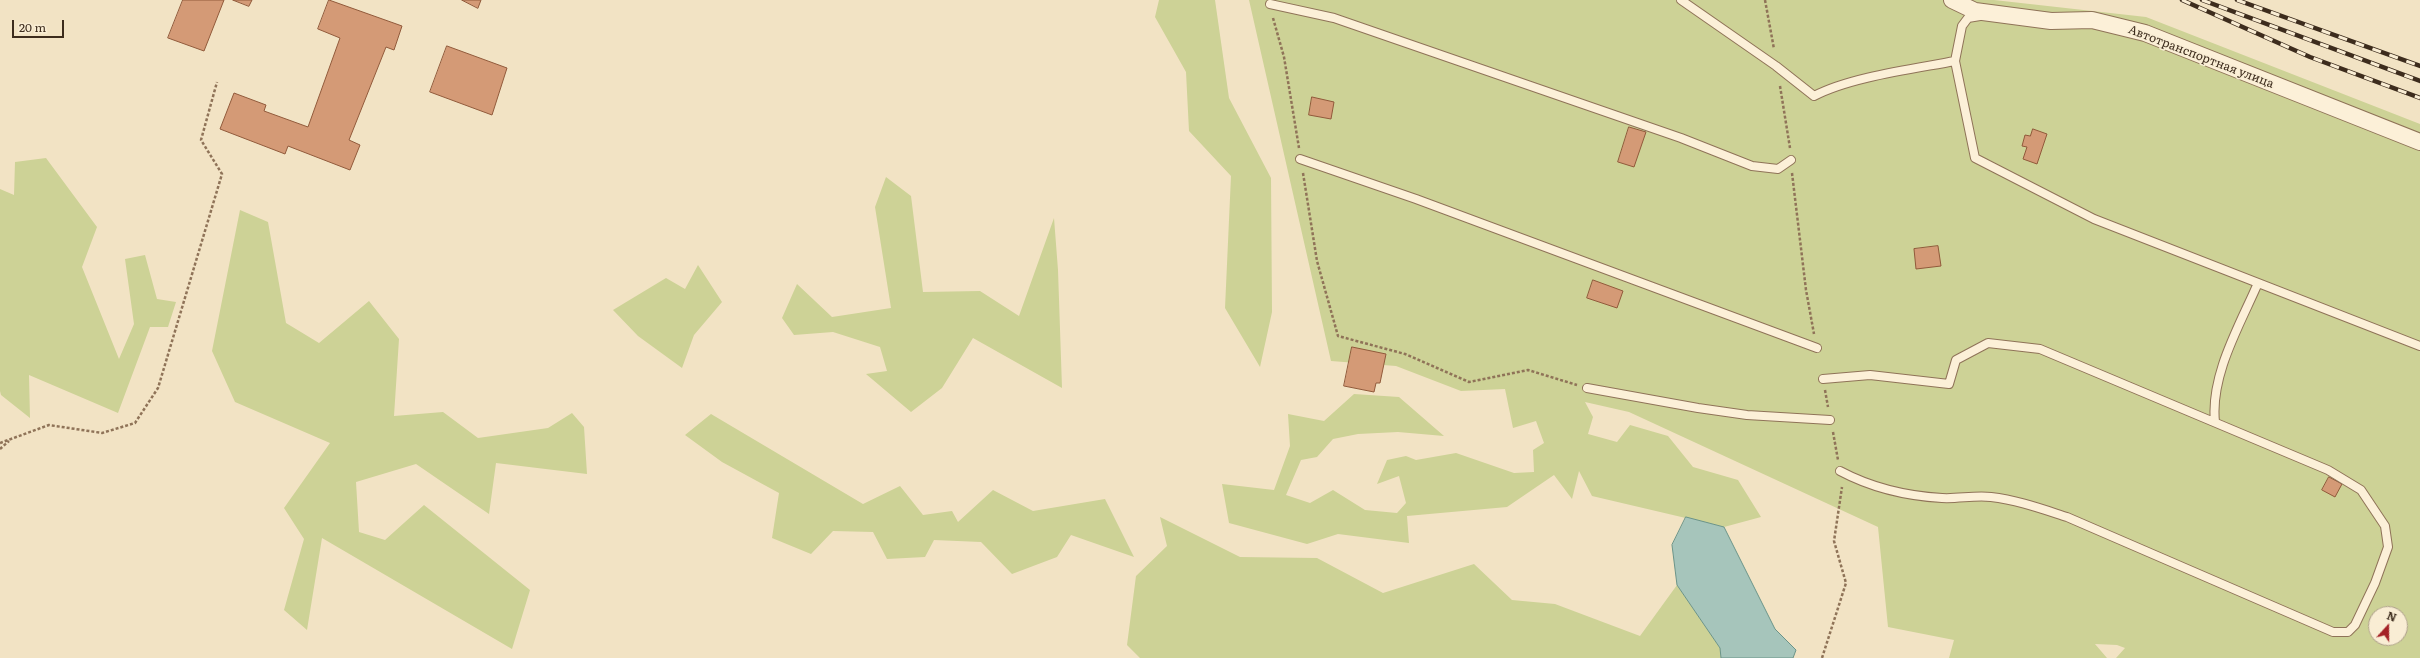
<!DOCTYPE html>
<html>
<head>
<meta charset="utf-8">
<style>
  body { margin:0 }
  #map { position:relative; width:2420px; height:658px; overflow:hidden; background:#f2e3c4; font-family:Literata,serif }
  canvas { display:block }
  .north { position:absolute; left:2368px; top:606px; width:40px; height:40px; box-sizing:border-box; background:#f9edd4; border:1px solid #aea08b; border-radius:50%; rotate:21deg; font-size:11px; font-weight:700; line-height:16px; text-align:center; color:#3d2c1d }
  .north::after { content:''; display:block; margin:auto; width:14px; height:18px; background:#a42227; clip-path:polygon(50% 0,100% 100%,50% 72%,0 100%) }
  .scale { position:absolute; left:12px; top:20px; width:52px; height:18px; box-sizing:border-box; border:2px solid #3d2c1d; border-top:0; padding-left:5px; font-size:12px; line-height:14px; white-space:nowrap; color:#3d2c1d; -webkit-text-stroke:3px #f9edd4; paint-order:stroke }
</style>
</head>
<body>
<div id="map">
<canvas width="2420" height="658"></canvas>
<div class="north">N</div>
<div class="scale">20 m</div>
</div>
<script>
const ctx = document.querySelector('canvas').getContext('2d');
ctx.lineJoin = 'round';
function paint(path, color) {
  ctx.fillStyle = color;
  ctx.fill(path, 'evenodd');
}
function strokePath(path, color, width, dash) {
  ctx.strokeStyle = color;
  ctx.lineWidth = width;
  ctx.lineCap = dash ? 'butt' : 'round';
  ctx.setLineDash(dash || []);
  ctx.stroke(path);
}
function write(font, color, halo, rows, align = 'center') {
  ctx.font = font + ' Literata,serif';
  ctx.lineWidth = 3;
  ctx.setLineDash([]);
  ctx.textBaseline = 'middle';
  ctx.strokeStyle = halo;
  ctx.fillStyle = color;
  for (const [text, x, y, turn = 0] of rows) {
    ctx.save();
    ctx.translate(x, y);
    ctx.rotate((+turn || 0) * Math.PI / 180);
    ctx.textAlign = isNaN(turn) ? turn : align;
    if (halo) ctx.strokeText(text, 0, 0);
    ctx.fillText(text, 0, 0);
    ctx.restore();
  }
}
const green = new Path2D(`
  M 1159,0 L 1215,0 L 1229,98 L 1271,178 L 1272,312 L 1260,367 L 1225,308 L 1231,176 L 1189,131 L 1186,72 L 1155,17 Z
  M 1249,0 L 1994,0 L 2146,17 L 2420,124 L 2420,658 L 2116,658 L 2125,648 L 2117,645 L 2095,644 L 2107,658 L 1949,658 L 1954,640 L 1888,627 L 1878,527 L 1629,412 L 1585,402 L 1593,417 L 1588,434 L 1617,442 L 1630,425 L 1668,436 L 1693,467 L 1738,480 L 1761,517 L 1724,527 L 1592,496 L 1579,471 L 1572,499 L 1554,475 L 1507,507 L 1407,516 L 1409,543 L 1338,534 L 1307,544 L 1229,523 L 1222,484 L 1274,490 L 1290,446 L 1288,414 L 1324,421 L 1354,394 L 1399,397 L 1444,436 L 1398,432 L 1358,434 L 1333,439 L 1317,457 L 1301,460 L 1286,495 L 1310,503 L 1333,490 L 1365,510 L 1397,513 L 1406,503 L 1399,476 L 1377,484 L 1387,460 L 1406,456 L 1416,460 L 1456,453 L 1514,473 L 1534,472 L 1533,450 L 1544,443 L 1536,421 L 1513,428 L 1505,389 L 1461,391 L 1396,366 L 1331,361 ZM 2376,614 L 2400,614 L 2400,638 L 2376,638 Z
  M 46,158 L 97,227 L 82,267 L 119,359 L 134,324 L 125,259 L 145,255 L 157,299 L 176,302 L 168,327 L 150,327 L 118,413 L 29,375 L 30,418 L 1,395 L 0,391 L 0,189 L 14,195 L 15,162 Z
  M 886,177 L 911,196 L 923,292 L 980,291 L 1019,316 L 1054,218 L 1058,270 L 1062,388 L 973,338 L 942,388 L 911,412 L 866,374 L 887,371 L 880,347 L 833,332 L 794,335 L 782,318 L 797,284 L 832,317 L 891,308 L 875,207 Z
  M 240,210 L 268,222 L 286,323 L 319,343 L 369,301 L 399,339 L 394,416 L 443,412 L 478,438 L 548,428 L 572,413 L 584,427 L 587,474 L 496,463 L 489,514 L 416,464 L 356,482 L 359,532 L 385,540 L 424,505 L 530,590 L 512,649 L 322,538 L 307,630 L 284,610 L 304,539 L 284,508 L 330,443 L 235,402 L 212,351 Z
  M 698,265 L 722,302 L 694,335 L 682,368 L 638,336 L 613,310 L 666,278 L 685,289 Z
  M 711,414 L 863,504 L 900,486 L 923,515 L 952,511 L 958,522 L 993,490 L 1033,511 L 1105,499 L 1134,557 L 1071,535 L 1057,557 L 1012,574 L 981,542 L 934,540 L 925,557 L 887,559 L 873,532 L 833,531 L 811,554 L 772,538 L 779,493 L 722,462 L 685,435 Z
  M 1160,517 L 1240,557 L 1317,558 L 1383,593 L 1474,564 L 1512,600 L 1555,604 L 1640,636 L 1677,585 L 1720,648 L 1721,658 L 1140,658 L 1127,645 L 1136,576 L 1167,546 Z`);
const water = new Path2D(`
  M 1686,517 L 1724,527 L 1775,629 L 1796,650 L 1793,658 L 1721,658 L 1720,648 L 1677,585 L 1672,545 Z`);
const building = new Path2D(`
  M 183,0 L 224,0 L 204,51 L 168,38 Z
  M 233,0 L 252,0 L 249,6 Z
  M 329,0 L 402,26 L 394,50 L 386,47 L 349,140 L 360,145 L 350,170 L 288,146 L 285,154 L 220,129 L 234,93 L 266,105 L 264,111 L 308,127 L 340,38 L 318,29 Z
  M 462,0 L 481,0 L 478,8 Z
  M 447,46 L 507,68 L 492,115 L 430,92 Z
  M 1312,97 L 1334,102 L 1331,119 L 1309,115 Z
  M 1629,127 L 1646,132 L 1634,167 L 1618,162 Z
  M 2033,129 L 2047,134 L 2037,164 L 2023,159 L 2027,147 L 2022,146 L 2025,135 L 2030,136 Z
  M 1938,246 L 1941,266 L 1916,269 L 1914,249 Z
  M 1593,280 L 1623,291 L 1617,308 L 1587,298 Z
  M 1352,347 L 1386,354 L 1380,383 L 1376,383 L 1374,392 L 1344,386 Z
  M 2329,477 L 2342,484 L 2335,497 L 2322,490 Z`);
const path = new Path2D(`
  M 1765,0 L 1774,49
  M 1273,18 L 1284,57 L 1299,148
  M 1780,86 L 1790,148
  M 1303,173 L 1317,261 L 1338,336 L 1405,354 L 1469,382 L 1528,370 L 1577,385
  M 1792,173 L 1806,290 L 1814,334
  M 1825,390 L 1828,407
  M 1833,432 L 1838,460
  M 0,443 L 49,425 L 102,433 L 135,423 L 158,388 L 222,174 L 201,140 L 217,82
  M 0,449 L 9,441
  M 1822,658 L 1846,583 L 1834,541 L 1842,487`);
const service = new Path2D(`
  M 1681,0 L 1776,66 L 1814,96 C 1850,77 1913,69 1955,61 L 1962,26 L 1968,18 L 1980,16
  M 1270,4 L 1334,18 L 1681,138 L 1752,166 L 1778,169 L 1791,160
  M 1955,61 L 1975,158 L 2094,219 L 2420,346
  M 1300,159 L 1416,199 L 1817,348
  M 1823,379 L 1870,375 L 1949,384 L 1956,360 L 1988,343 L 2040,349 L 2328,470 L 2361,490 L 2385,526 L 2388,547 L 2375,583 L 2355,625 L 2348,632 L 2333,632 L 2067,517 C 2042,509 2017,500 1991,497 C 1975,495 1958,499 1942,498 C 1907,496 1872,488 1840,471
  M 1587,388 L 1698,408 L 1747,415 L 1830,420
  M 2215,422 C 2210,375 2240,325 2258,283`);
const minor = new Path2D(`
  M 1952,0 L 1975,11 L 2051,21 L 2092,20 L 2145,33 L 2420,142`);
const rail = new Path2D(`
  M 2182,0 L 2310,57 L 2420,98
  M 2202,0 L 2420,81
  M 2237,0 L 2420,66`);
const streetNames = [
  ["Автотранспортная улица",2201,57,21]
];
paint(green, '#cdd296');
paint(water, '#a6c5bb');
strokePath(water, '#6b9489', 1);
paint(building, '#d49a76');
strokePath(building, '#915a3b', 1);
strokePath(service, '#8f7358', 10);
strokePath(minor, '#8f7358', 18);
strokePath(path, '#8f7358', 2.5, [3, 2]);
strokePath(service, '#fcf0d8', 8);
strokePath(minor, '#fcf0d8', 16);
strokePath(rail, '#3d2c1d', 4.5);
strokePath(rail, '#f9edd4', 3, [9]);
write('12px', '#3d2c1d', '#f9edd4', streetNames);
</script>
</body>
</html>
